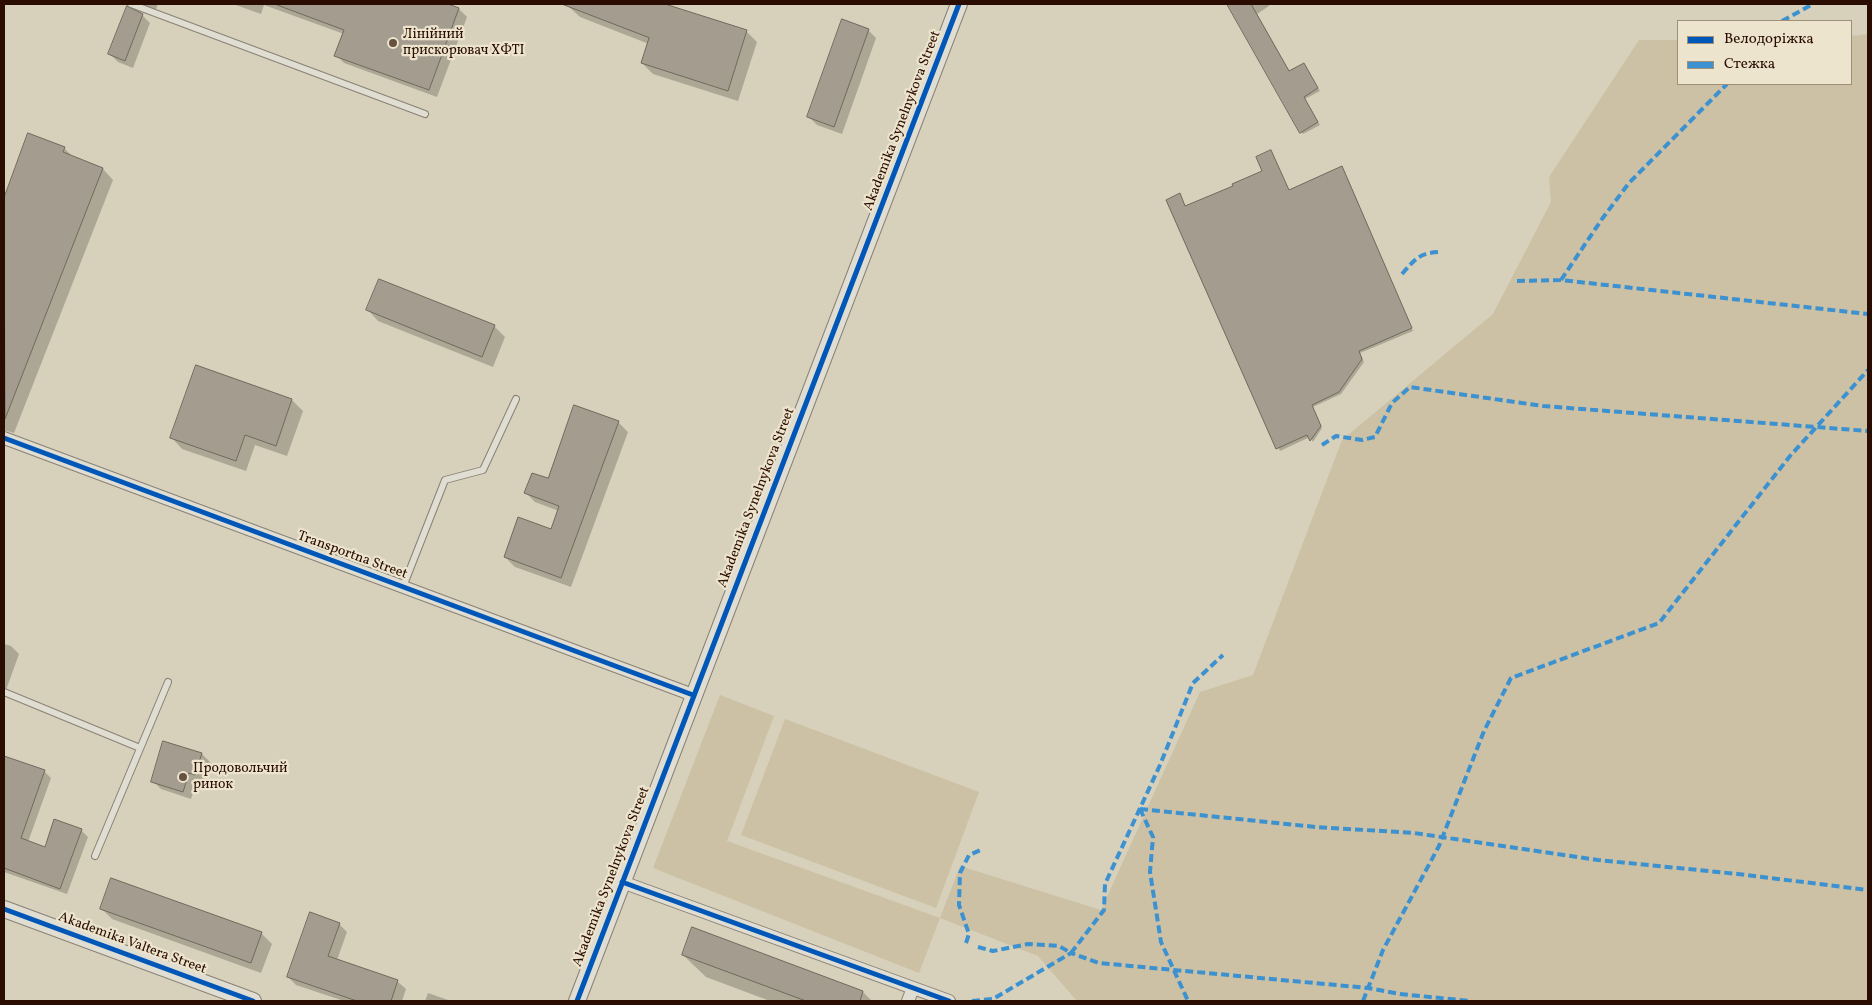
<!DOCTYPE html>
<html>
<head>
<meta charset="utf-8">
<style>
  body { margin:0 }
  #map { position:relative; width:1872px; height:1005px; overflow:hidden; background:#d7d0bb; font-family:Vollkorn,serif }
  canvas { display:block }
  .frame { position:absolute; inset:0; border:5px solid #2a0c00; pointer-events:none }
  .legend { position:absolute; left:1677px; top:20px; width:175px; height:65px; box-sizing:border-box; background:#ece4cc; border:1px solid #9e8e7a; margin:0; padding:6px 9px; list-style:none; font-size:15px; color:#2a0c00 }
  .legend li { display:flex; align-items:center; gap:10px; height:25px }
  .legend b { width:25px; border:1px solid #9e8e7a }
</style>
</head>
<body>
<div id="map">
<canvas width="1872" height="1005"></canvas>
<div class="frame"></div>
<ul class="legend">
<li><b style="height:6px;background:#0057b8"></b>Велодоріжка</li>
<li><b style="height:6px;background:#3c91d0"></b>Стежка</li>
</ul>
</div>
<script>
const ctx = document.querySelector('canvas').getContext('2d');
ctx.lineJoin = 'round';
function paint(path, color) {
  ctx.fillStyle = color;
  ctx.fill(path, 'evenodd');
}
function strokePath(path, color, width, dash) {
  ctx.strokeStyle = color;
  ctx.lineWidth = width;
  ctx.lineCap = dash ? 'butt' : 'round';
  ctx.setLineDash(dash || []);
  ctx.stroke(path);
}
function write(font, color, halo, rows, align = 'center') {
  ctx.font = font + ' Vollkorn,serif';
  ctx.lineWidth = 4.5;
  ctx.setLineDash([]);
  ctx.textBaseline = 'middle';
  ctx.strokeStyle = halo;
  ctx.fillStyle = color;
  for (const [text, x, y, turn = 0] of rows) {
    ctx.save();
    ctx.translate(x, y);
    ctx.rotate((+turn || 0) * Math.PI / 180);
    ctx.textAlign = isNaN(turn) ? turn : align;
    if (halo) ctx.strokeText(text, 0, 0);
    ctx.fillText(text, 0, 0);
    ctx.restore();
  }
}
const green = new Path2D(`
  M 1868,34 L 1868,1001 L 1077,1001 L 1038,956 L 940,918 L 919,973 L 653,868 L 720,695 L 774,716 L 727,841 L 940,918 L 960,866 L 1101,910 L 1200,692 L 1253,675 L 1342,440 L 1493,314 L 1551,202 L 1549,177 L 1639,40 L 1678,40 L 1678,84 L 1851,84 L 1851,36 Z
  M 785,719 L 979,792 L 936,908 L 741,835 Z`);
const shadow = new Path2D(`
  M 135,4 L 158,4 L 155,12 Z
  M 233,4 L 445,4 L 459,9 L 467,17 L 437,97 L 344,63 L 336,55 L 344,34 L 264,5 L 261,14 Z
  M 570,4 L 666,4 L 666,5 L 747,32 L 757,42 L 738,101 L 653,74 L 642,63 L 649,44 L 580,17 L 569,7 Z
  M 1228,4 L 1268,4 L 1269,6 L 1257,14 L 1290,72 L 1305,66 L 1320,91 L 1305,99 L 1320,125 L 1303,134 L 1301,132 Z
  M 142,15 L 150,23 L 133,68 L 118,62 L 110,54 Z
  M 868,30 L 876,38 L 842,134 L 817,125 L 809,117 Z
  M 29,134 L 64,148 L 74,158 L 103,169 L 113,180 L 14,433 L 4,430 L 4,201 Z
  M 1271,152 L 1289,191 L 1342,168 L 1344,170 L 1413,331 L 1360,353 L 1364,362 L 1341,394 L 1313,407 L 1322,428 L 1313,442 L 1310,437 L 1280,451 L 1167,200 L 1181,197 L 1186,207 L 1235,187 L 1264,171 Z
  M 368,310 L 494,326 L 505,337 L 493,367 L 378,321 Z
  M 197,366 L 292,400 L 303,411 L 287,456 L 255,445 L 246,471 L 182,449 L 172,438 Z
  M 618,422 L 628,432 L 571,587 L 515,567 L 505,557 L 551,531 L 559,511 L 535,502 L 526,493 L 548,480 Z
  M 4,644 L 11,646 L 19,654 L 6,690 L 4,689 Z
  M 164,743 L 202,754 L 210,762 L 203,782 L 197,780 L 191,799 L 161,789 L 153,781 Z
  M 4,757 L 44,771 L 51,778 L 28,842 L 45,849 L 81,830 L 88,837 L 67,894 L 4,872 Z
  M 101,908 L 261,933 L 272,944 L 261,973 L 112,919 Z
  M 339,924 L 347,932 L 337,960 L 398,982 L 406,989 L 402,1001 L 344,1001 L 296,985 L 288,977 Z
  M 683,955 L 863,992 L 872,1001 L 770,1001 L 706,977 Z
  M 428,993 L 451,1001 L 425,1001 Z`);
const building = new Path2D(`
  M 277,4 L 448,4 L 459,8 L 429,90 L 334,56 L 344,30 L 277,5 Z
  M 562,4 L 665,4 L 747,30 L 728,91 L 641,63 L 649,38 Z
  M 1227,4 L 1251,4 L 1289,71 L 1304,63 L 1318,88 L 1304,97 L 1318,122 L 1300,133 Z
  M 127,6 L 143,14 L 125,61 L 108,54 Z
  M 842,19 L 869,29 L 834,127 L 807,117 Z
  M 28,133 L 65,147 L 63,152 L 103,168 L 5,419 L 4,198 Z
  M 1271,150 L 1289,190 L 1342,166 L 1412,328 L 1359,351 L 1362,359 L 1339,392 L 1312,405 L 1321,426 L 1310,441 L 1307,435 L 1276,449 L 1166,200 L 1180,193 L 1185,206 L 1233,186 L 1232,184 L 1262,171 L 1256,157 Z
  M 379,279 L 495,325 L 482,357 L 366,310 Z
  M 196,365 L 292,399 L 276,446 L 245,435 L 236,461 L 170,438 Z
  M 574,405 L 619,421 L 561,578 L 504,557 L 518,517 L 551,529 L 559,506 L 524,493 L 532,473 L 548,478 Z
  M 163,741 L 202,753 L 195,775 L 189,773 L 183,792 L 151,782 Z
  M 4,756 L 45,770 L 21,838 L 45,847 L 54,819 L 82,829 L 60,889 L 4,868 Z
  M 111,878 L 262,932 L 251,963 L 100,909 Z
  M 310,912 L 340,923 L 328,956 L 398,980 L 391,1001 L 357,1001 L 287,977 Z
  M 692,927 L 863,991 L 860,1001 L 806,1001 L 682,955 Z`);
const service = new Path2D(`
  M 131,4 L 425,114
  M 403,587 L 445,480 L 483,470 L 516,399
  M 4,692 L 140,748
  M 95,856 L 168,682`);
const minor = new Path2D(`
  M 4,438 L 693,695
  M 622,882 L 949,1001
  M 908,1001 L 913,988`);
const tertiary = new Path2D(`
  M 4,909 L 253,1001
  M 577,1001 L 959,4`);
const quiet = new Path2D(`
  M 1782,21 L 1813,4
  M 1402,274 C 1415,259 1420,252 1442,252
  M 1561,280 L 1602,219 L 1629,183 L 1727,84
  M 1517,281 L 1561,280 L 1868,314
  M 1322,445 L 1336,436 L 1362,440 L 1375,437 L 1392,403 L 1410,387 L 1543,406 L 1868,431
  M 1140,809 L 1316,827 L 1414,833 L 1598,860 L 1738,874 L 1868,890
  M 1140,809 L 1153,837 L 1150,872 L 1161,942 L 1188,1001
  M 966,943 L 969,934 L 959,905 L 960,873 L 969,855 L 983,849
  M 978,947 L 993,951 L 1028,944 L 1059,946 L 1071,953 L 1104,910 L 1105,884 L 1160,765 L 1193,683 L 1223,655
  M 972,1001 L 993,999 L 1071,953 L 1099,963 L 1368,988 L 1400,994 L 1470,1001
  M 1363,1001 L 1383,950 L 1439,846 L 1484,731 L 1511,678 L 1659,623 L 1790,456 L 1868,370`);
const cycleway = new Path2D(`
  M 4,438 L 693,695
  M 622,882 L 949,1001
  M 4,909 L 253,1001
  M 577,1001 L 959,4`);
const markers = [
  [393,43,5,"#675141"],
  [183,777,5,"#675141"]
];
const poiNames = [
  ["Лінійний",403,35],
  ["прискорювач ХФТІ",403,51],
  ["Продовольчий",193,769],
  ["ринок",193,785]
];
const streetNames = [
  ["Akademika Synelnykova Street",903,121,-69],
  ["Akademika Synelnykova Street",757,498,-69],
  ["Transportna Street",352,556,20],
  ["Akademika Synelnykova Street",612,877,-69],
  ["Akademika Valtera Street",132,944,20]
];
paint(green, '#ccc1a4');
paint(shadow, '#0003');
paint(building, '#a49d8f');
strokePath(building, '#70685c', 1);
strokePath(service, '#898174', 8);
strokePath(minor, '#898174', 14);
strokePath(tertiary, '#898174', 18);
strokePath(service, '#e0ddd2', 6);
strokePath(minor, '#e0ddd2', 12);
strokePath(tertiary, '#e0ddd2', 16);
strokePath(quiet, '#3c91d0', 4, [8, 4]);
strokePath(cycleway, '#0057b8', 5);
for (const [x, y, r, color] of markers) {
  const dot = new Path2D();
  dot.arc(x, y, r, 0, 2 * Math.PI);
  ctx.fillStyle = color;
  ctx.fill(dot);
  strokePath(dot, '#ece4cc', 2);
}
write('14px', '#2a0c00', '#ece4cc', poiNames, 'left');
write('14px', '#2a0c00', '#ece4cc', streetNames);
</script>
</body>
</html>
